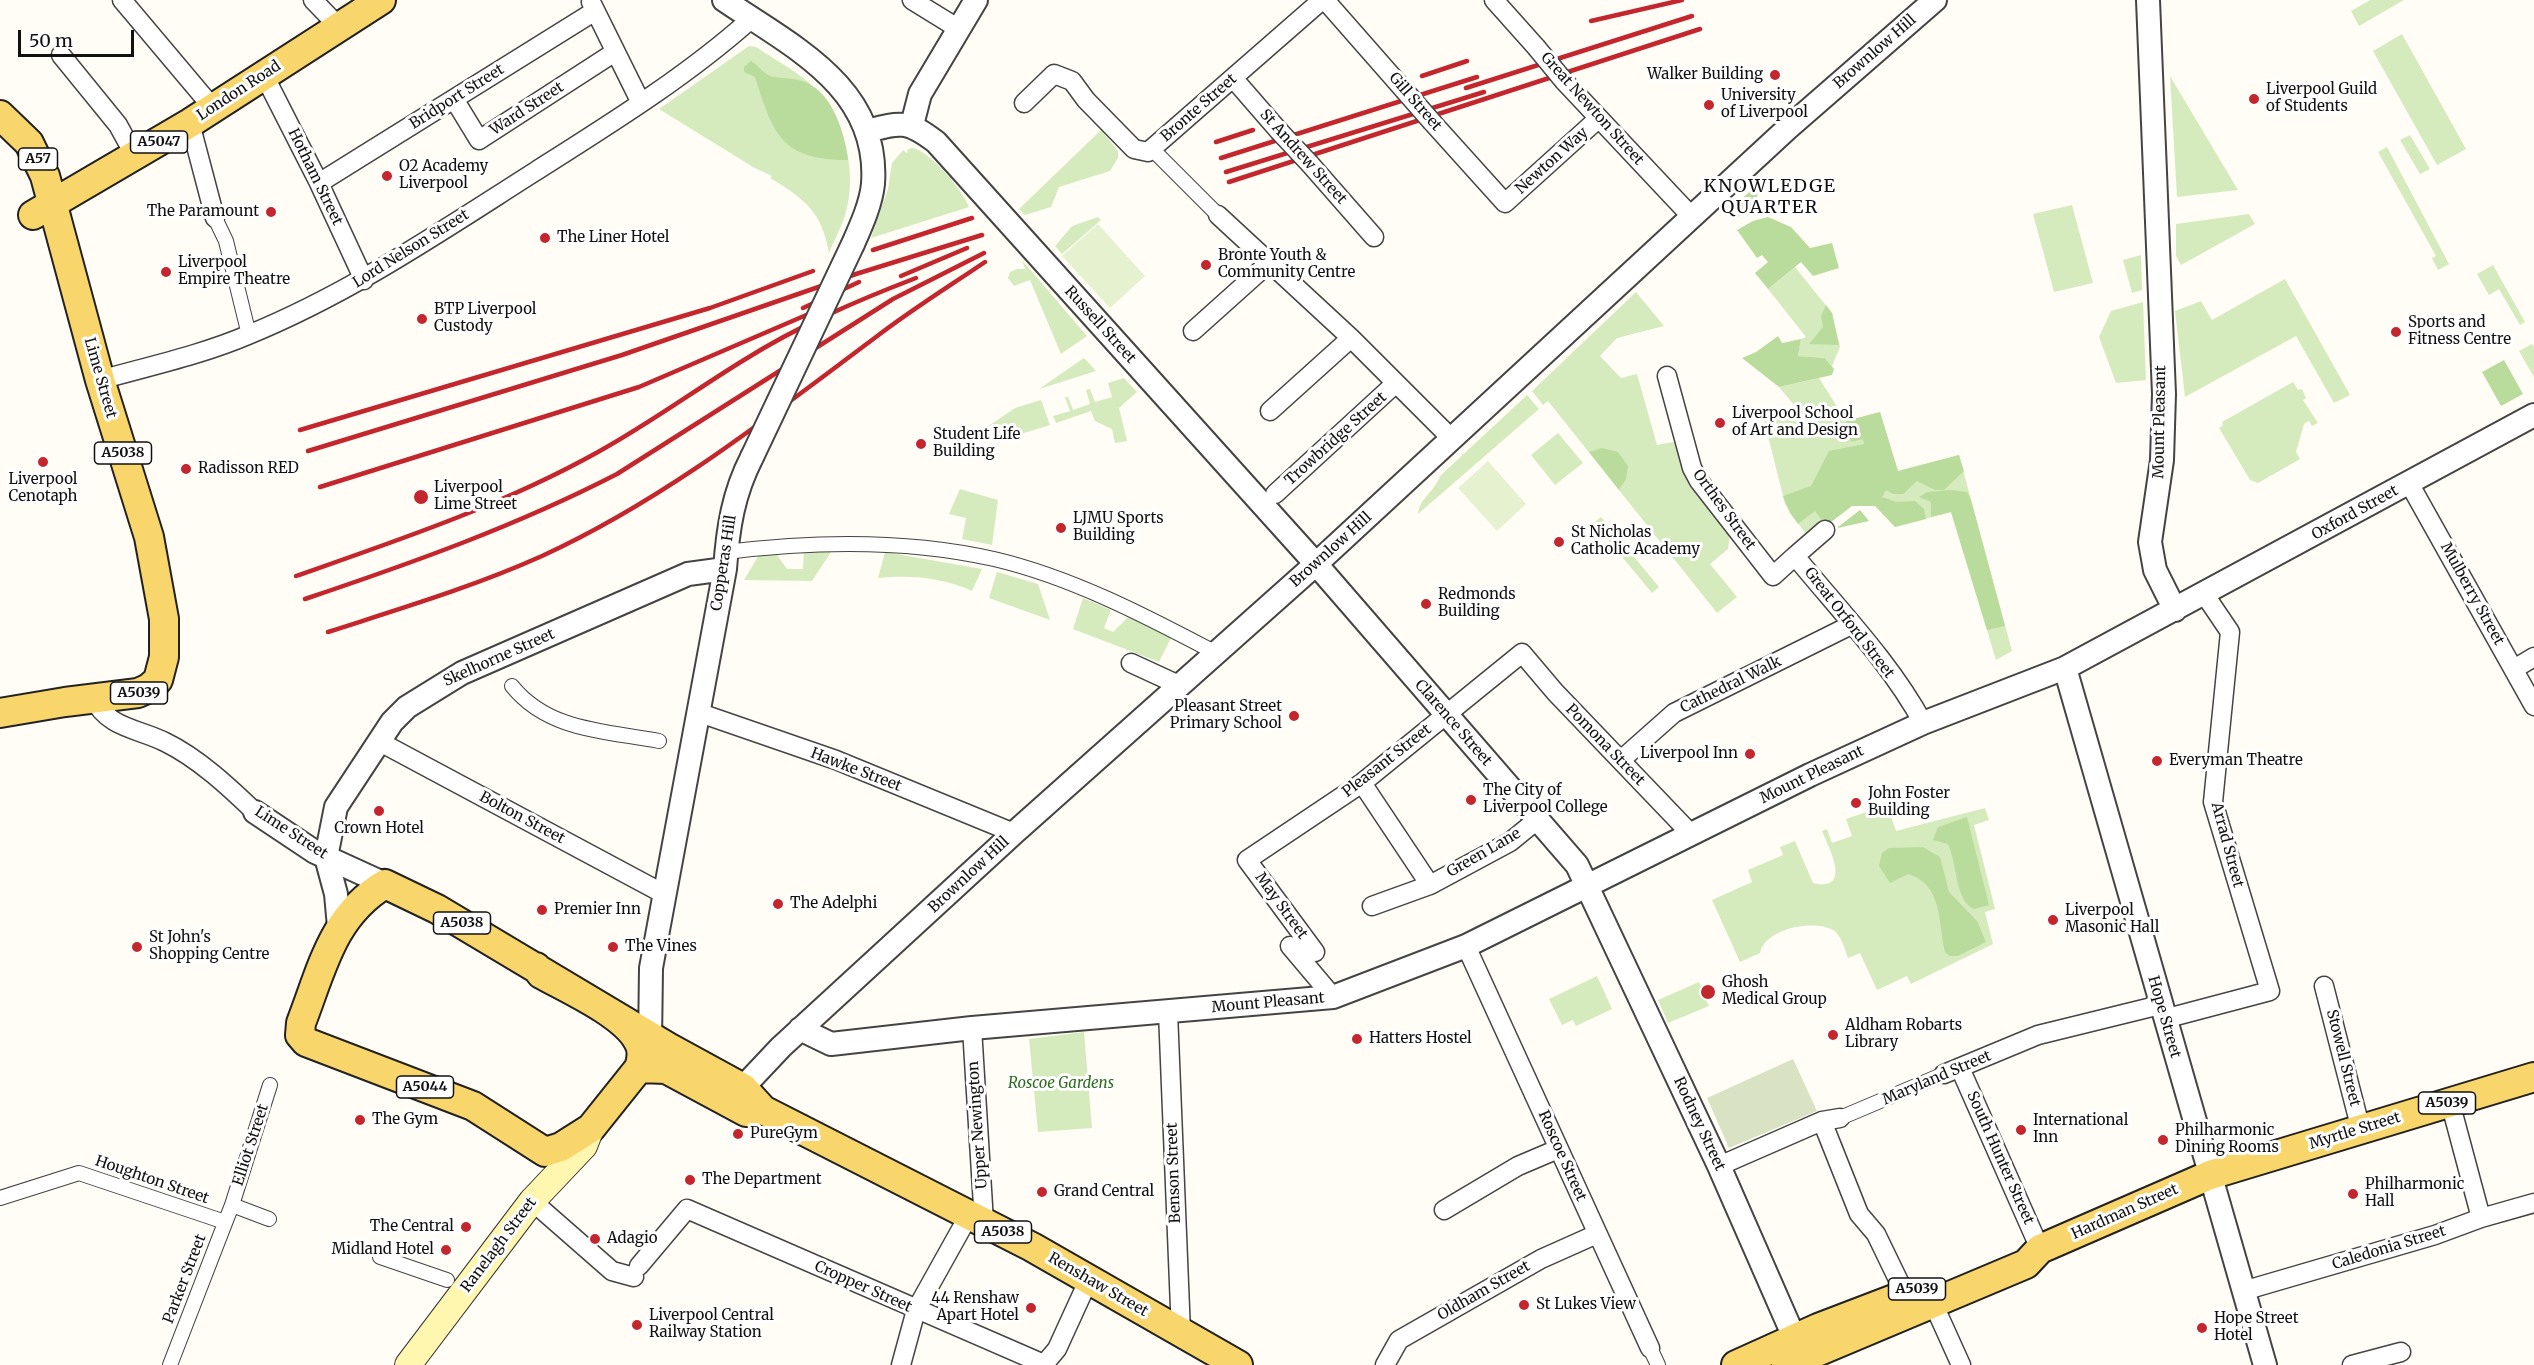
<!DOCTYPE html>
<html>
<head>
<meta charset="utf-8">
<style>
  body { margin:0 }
  #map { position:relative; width:2534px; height:1365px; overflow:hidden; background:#fffdf5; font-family:Merriweather,serif }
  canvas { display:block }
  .scale { position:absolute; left:18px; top:30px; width:116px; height:27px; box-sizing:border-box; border:3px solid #111; border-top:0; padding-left:8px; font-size:18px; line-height:21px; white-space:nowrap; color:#111; -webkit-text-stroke:4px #fff; paint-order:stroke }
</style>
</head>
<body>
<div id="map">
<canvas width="2534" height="1365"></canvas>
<div class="scale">50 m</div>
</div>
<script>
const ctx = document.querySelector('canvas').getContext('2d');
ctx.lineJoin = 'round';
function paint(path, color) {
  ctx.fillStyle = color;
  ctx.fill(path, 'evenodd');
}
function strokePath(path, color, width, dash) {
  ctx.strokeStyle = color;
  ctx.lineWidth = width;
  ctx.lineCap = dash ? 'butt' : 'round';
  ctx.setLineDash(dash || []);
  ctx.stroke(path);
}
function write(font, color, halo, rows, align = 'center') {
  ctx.font = font + ' Merriweather,serif';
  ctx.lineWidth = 6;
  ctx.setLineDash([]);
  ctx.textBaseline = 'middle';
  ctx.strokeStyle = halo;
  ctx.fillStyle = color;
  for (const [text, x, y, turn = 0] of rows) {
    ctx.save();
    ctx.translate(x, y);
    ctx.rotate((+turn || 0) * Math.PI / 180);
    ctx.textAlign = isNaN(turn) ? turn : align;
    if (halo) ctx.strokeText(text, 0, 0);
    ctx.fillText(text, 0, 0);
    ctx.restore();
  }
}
const green = new Path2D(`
  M 2370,0 L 2404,0 L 2359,26 L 2351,11 Z
  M 2402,34 L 2466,149 L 2437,165 L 2373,51 Z
  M 749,46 L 756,47 C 778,62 805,75 822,96 C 847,126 857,178 845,215 C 841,228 834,241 829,253 C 822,212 805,199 770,178 L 772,176 L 753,167 L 659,109 Z
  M 2170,76 L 2238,190 L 2177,197 Z
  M 1101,130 L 1118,151 L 1118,158 L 1110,171 L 1059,187 L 1051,207 L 1025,215 L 1019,209 Z
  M 2410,135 L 2430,169 L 2420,174 L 2400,140 Z
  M 2387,147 L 2449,264 L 2438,270 L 2432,258 L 2436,256 L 2378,152 Z
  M 913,148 C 931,152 963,191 969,207 L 871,238 L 888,189 L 892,163 L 903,150 L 907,153 L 908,149 Z
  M 2072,205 L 2093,283 L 2054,292 L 2033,214 Z
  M 2249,214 L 2255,224 L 2181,265 L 2176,256 L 2176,224 Z
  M 1098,217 L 1101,220 L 1062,254 L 1055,246 L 1072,226 Z
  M 2141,255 L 2142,290 L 2132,293 L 2123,260 Z
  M 1022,260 L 1087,336 L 1061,354 L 1030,280 L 1014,286 L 1008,278 L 1010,272 L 1017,269 L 1025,269 Z
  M 2493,265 L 2525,322 L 2520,325 L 2499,289 L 2489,295 L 2477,274 Z
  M 1795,267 L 1832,313 L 1840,347 L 1832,366 L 1825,358 L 1798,356 L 1801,339 L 1806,337 L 1768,289 Z
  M 2285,279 L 2350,395 L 2334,403 L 2296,336 L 2185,397 L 2175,311 L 2201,301 L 2212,320 Z
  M 1636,292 L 1664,326 L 1617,338 L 1600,356 L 1621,378 L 1637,374 L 1657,445 L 1678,441 L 1730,534 L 1728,549 L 1710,564 L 1737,597 L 1717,613 L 1548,401 L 1543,405 L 1532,391 Z
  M 2143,302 L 2146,380 L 2116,383 L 2099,337 L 2111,311 Z
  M 2532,344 L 2534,347 L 2534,377 L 2519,351 Z
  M 1084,358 L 1096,371 L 1039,389 Z
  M 1124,378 L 1137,392 L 1119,408 L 1127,441 L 1115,443 L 1112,429 L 1095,421 L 1091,411 L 1056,423 L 1053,416 L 1070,411 L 1065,397 L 1068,397 L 1073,410 L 1090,404 L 1086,390 L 1090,389 L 1095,402 L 1112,397 L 1108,383 Z
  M 1819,378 L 1846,421 L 1880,412 L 1898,471 L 1959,455 L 2012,651 L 1996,660 L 1951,512 L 1895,527 L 1863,491 L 1805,533 L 1785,504 L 1764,420 L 1799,411 L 1779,387 Z
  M 2293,382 L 2298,390 L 2302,389 L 2306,398 L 2303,400 L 2318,423 L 2312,426 L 2309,421 L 2304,424 L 2296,452 L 2300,459 L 2258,483 L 2250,480 L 2219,428 L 2223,425 L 2222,422 Z
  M 1527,395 L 1539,409 L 1418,514 C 1419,499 1435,491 1440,476 Z
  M 1041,400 L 1050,425 L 995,442 L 990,425 L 1015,408 Z
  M 1558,433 L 1583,463 L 1555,485 L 1531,455 Z
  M 960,489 L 998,500 L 992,545 L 962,539 L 966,518 L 949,514 Z
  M 1601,517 L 1659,587 L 1652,593 L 1594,523 Z
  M 804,548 L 833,549 L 812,581 L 744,580 L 762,550 L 773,549 L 787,569 L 803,569 Z
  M 885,552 L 982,569 L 972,591 C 940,577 912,575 878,578 Z
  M 997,572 L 1038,584 L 1050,620 L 989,598 Z
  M 1083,598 L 1111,610 L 1104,628 L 1113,632 L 1128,617 L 1171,638 L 1159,662 L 1073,629 Z
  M 1887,805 L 1896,831 L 1985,808 L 1989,820 L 1974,825 L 1995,909 L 1985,912 L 1993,944 L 1911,984 L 1907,976 L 1877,990 L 1860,953 L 1848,958 C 1845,950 1841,934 1833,930 C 1812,919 1765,929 1760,953 L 1740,962 L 1712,900 L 1752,882 L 1748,870 L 1783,855 L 1780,847 L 1795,841 L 1813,883 C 1853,892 1829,848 1822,831 L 1827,829 L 1832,843 L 1852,836 L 1846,819 Z
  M 1597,976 L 1612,1009 L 1576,1026 L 1573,1020 L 1562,1025 L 1549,999 Z
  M 1699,982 L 1709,1006 L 1668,1023 L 1658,1000 Z
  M 1084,1032 L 1092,1128 L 1038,1132 L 1029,1039 Z`);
const forest = new Path2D(`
  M 751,61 C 758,65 763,73 770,76 C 780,79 794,77 807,83 C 833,94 845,134 848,160 C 780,160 773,133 755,77 L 744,72 L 744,67 Z
  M 1760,183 L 1755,207 L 1734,219 L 1727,211 Z
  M 1768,217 L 1791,227 L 1810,248 L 1832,243 L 1839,268 L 1813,276 L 1801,262 L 1768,289 L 1755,273 L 1768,262 L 1762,255 L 1757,258 L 1737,230 L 1753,221 Z
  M 1826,305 L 1832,313 L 1839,345 L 1809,344 L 1823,327 L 1821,316 Z
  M 1778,336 L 1782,343 L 1801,339 L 1798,356 L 1825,358 L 1834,369 L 1832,375 L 1779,387 L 1742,358 L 1756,352 Z
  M 2504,360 L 2523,394 L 2501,406 L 2482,372 Z
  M 1880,412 L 1898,471 L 1959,455 L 1964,471 L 1944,490 L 1935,490 L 1917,481 L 1903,494 L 1893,494 L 1886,490 L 1882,497 L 1896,502 L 1915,501 L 1924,509 L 1926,519 L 1895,527 L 1875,506 L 1852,506 L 1826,526 L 1815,511 L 1798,524 L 1790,513 L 1783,496 L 1811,486 L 1829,451 L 1864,444 L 1863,439 L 1851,442 L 1846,421 Z
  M 1602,448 L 1618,452 L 1628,466 L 1626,479 L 1619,490 L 1589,452 Z
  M 1951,490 L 1967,492 L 1971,500 L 2005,626 L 1987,630 L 1951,512 L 1931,517 L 1931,502 L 1919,497 L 1927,492 Z
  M 1860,510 L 1869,521 L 1838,528 L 1838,527 Z
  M 1967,817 L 1989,905 L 1974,909 C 1955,901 1957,863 1948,844 L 1933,840 L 1938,827 Z
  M 1923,847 L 1940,857 L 1949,892 L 1977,921 L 1986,942 L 1958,956 L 1950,956 L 1945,952 C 1938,923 1943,884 1908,874 L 1890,883 L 1879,866 L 1882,853 L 1889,848 Z`);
const cemetery = new Path2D(`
  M 1793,1059 L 1817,1111 L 1729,1148 L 1707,1098 Z`);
const pitch = new Path2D(`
  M 1098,224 L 1145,276 L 1110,308 L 1062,256 Z
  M 1488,461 L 1526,504 L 1497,531 L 1458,488 Z`);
const pedestrian = new Path2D(`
  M 1152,149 L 1218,215
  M 215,218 L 226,241 L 249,335
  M 726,552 C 814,541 906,539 994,559 C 1071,577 1146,616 1216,653
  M 512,686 C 548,731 606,731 659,741
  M 1840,1118 L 1944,1074
  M 0,1198 L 79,1173 L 225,1222
  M 232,1205 L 269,1219
  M 380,1257 L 447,1280
  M 1650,1348 L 1658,1365
  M 170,1365 L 232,1205 L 270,1085`);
const minor = new Path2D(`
  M 122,0 L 213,108
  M 313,0 L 339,27
  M 912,0 L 959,29
  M 1325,0 L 1404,90
  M 1494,0 L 1536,47
  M 591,2 L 641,103
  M 61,55 L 118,125 L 135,156
  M 264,75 L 319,183 L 364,280
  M 1233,78 L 1279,131
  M 1564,81 L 1691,216
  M 454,99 L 479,140 L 615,52
  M 1024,103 L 1054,74 L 1072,81 L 1086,100 L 1134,149 L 1148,152 L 1322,0
  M 1432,122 L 1505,203 L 1599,118
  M 190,123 L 215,218
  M 1310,164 L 1374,237
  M 319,183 L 595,11
  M 1218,215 L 1351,338 L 1452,439
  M 1193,331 L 1270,262
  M 1667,376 L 1692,468 L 1699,481 L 1773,576 L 1795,556
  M 100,380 C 150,366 201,355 248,335 C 351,293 443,230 536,171 C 610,124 686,77 751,19
  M 1270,411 L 1351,338
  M 2409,483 L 2534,706
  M 1275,494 L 1396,383
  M 1825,530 L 1795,556 C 1838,609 1890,662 1923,723
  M 1131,663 L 1181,686
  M 2514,669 L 2534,657
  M 93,698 C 109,729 137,728 165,742 C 198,758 229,787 255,812
  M 697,712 L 836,760 L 1014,833
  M 380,742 L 664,894
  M 1621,760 L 1674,713 L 1851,625
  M 1362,783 L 1430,885 L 1510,842 L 1537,820
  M 1372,906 L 1430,885
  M 1290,946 L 1333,997
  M 1466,946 L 1650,1348
  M 1315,952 L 1247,860 L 1362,783 L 1522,653 L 1555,692 L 1691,834
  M 2324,986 L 2361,1130
  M 1168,1012 L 1181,1333
  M 2164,1019 L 2270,991 L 2213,802 L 2230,632 L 2205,595
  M 972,1028 L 984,1222
  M 1960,1068 L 2040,1249
  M 1944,1074 L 2038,1035 L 2160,1005
  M 2450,1102 L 2481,1218
  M 1822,1121 L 1859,1214 L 1876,1234 L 1905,1294 L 1933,1303 L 1961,1365
  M 1719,1166 L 1822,1121 L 1840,1118
  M 532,1201 L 612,1271 L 634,1277
  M 1444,1210 L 1518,1166 L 1558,1149
  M 639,1266 L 687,1209 L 1039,1362 L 1046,1362 L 1057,1349 L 1089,1279
  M 2243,1291 L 2435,1235 L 2481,1218 L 2534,1203
  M 901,1365 L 916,1310 L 969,1215
  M 1385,1365 L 1399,1340 L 1541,1259 L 1597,1234
  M 2352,1365 L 2401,1352`);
const tertiary = new Path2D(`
  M 724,0 C 791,46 880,87 873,184 C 871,204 861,226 853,244
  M 2148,0 L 2164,394 L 2162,460 L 2150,542 L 2155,570 L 2175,610
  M 912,125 L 920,94 L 976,0
  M 867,131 C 901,122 907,120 936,142 L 1316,564 L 1577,865 L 1719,1166 L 1801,1353
  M 2065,668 L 2265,1365
  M 255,812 L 315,852 L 385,884
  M 339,927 L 336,894 L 326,857 L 336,807 L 392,722 L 407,707 L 462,673 L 688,574 L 725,569
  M 800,1029 L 831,1044 L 972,1028 L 1333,997 L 1466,946 L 1810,775 L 1923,723 L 2065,668 L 2534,415
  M 653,1051 L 650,1043 L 651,968 L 725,569 C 728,528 733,494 752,457
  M 732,1099 L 781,1047 L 1014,833 L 1316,564 L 1788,128 L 1935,0`);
const secondary = new Path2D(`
  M 408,1365 L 532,1201 L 584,1146 L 591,1128`);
const primary = new Path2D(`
  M 0,115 L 29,143 L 45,176 L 100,380 L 149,537 L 164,619 L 164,657 L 158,680 L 149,688 L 138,693 L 65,702 L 0,713
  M 33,215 L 190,123 L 381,0
  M 536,967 L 541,974 C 568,989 624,1014 638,1041 C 643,1049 642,1059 639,1068 L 591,1128 L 561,1147 L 545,1152 L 473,1106 L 306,1042 L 300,1035 L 301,1023 C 322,969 332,916 385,884 L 437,909 L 668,1047 L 743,1088 L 763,1110 L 1032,1247 L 1238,1365
  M 639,1068 L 666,1069 L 746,1112 L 763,1110
  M 1736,1365 L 1818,1328 L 1907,1294
  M 1786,1365 L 2026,1264 L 2040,1249 L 2210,1175 L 2534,1077`);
const rail = new Path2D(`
  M 1591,21 L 1682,0
  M 1422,76 L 1467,61
  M 1466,88 L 1692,16
  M 1216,142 L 1253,130
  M 1221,158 L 1477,77
  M 1226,172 L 1484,92
  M 1229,182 L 1700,29
  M 873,250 L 972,218
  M 901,276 L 967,248
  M 803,308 L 859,282
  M 300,430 L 710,308 L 813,271
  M 308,451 L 622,355 L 856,274 L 982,235
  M 320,487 L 639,387 L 818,310
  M 296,576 C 399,540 503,505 598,452 C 649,424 695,390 744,360 C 798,326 856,301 916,278
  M 305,599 C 412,563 516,526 617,474 L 893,299 L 984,253
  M 328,632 C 399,609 473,587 542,556 C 664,500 770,416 876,337 C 911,310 948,287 985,262`);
const minorBridge = new Path2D(`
  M 1536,47 L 1564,81
  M 1404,90 L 1432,122
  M 1279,131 L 1310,164`);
const tertiaryBridge = new Path2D(`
  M 752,457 L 853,244`);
const markers = [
  [1775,75,6,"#c4262e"],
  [2254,99,6,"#c4262e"],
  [1709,105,6,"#c4262e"],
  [387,176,6,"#c4262e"],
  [271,212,6,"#c4262e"],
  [545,238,6,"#c4262e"],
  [1206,265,6,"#c4262e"],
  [166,272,6,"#c4262e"],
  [422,319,6,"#c4262e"],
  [2396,332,6,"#c4262e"],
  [1720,423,6,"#c4262e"],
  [921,444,6,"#c4262e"],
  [43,462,6,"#c4262e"],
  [186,469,6,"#c4262e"],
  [421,497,8,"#c4262e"],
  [1061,528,6,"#c4262e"],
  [1559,542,6,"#c4262e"],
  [1426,604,6,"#c4262e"],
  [1294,716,6,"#c4262e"],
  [1750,754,6,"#c4262e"],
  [2157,761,6,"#c4262e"],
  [1471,800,6,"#c4262e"],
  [1856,803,6,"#c4262e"],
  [379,811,6,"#c4262e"],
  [778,904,6,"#c4262e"],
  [542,910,6,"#c4262e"],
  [2053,920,6,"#c4262e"],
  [137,947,6,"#c4262e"],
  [613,947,6,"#c4262e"],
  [1708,992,8,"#c4262e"],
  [1833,1035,6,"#c4262e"],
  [1357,1039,6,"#c4262e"],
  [360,1120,6,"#c4262e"],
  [2021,1130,6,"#c4262e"],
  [738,1134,6,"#c4262e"],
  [2163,1140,6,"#c4262e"],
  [690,1180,6,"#c4262e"],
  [1042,1192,6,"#c4262e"],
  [2353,1194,6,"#c4262e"],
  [466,1227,6,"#c4262e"],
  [595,1239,6,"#c4262e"],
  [446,1250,6,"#c4262e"],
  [1524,1305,6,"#c4262e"],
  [1031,1308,6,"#c4262e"],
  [637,1325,6,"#c4262e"],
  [2202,1328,6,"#c4262e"]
];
const shields = [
  [159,142,57],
  [38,159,39],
  [123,453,57],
  [139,693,57],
  [462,923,57],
  [425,1087,57],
  [2447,1103,57],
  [1003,1232,57],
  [1917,1289,57]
];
const shieldNames = [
  ["A5047",159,142],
  ["A57",38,159],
  ["A5038",123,453],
  ["A5039",139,693],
  ["A5038",462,923],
  ["A5044",425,1087],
  ["A5039",2447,1103],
  ["A5038",1003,1232],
  ["A5039",1917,1289]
];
const streetNames = [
  ["Brownlow Hill",1875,52,-41],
  ["London Road",239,91,-33],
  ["Bridport Street",457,97,-32],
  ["Gill Street",1415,102,49],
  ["Bronte Street",1199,108,-41],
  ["Ward Street",527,109,-33],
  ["Great Newton Street",1592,109,48],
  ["St Andrew Street",1303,157,48],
  ["Newton Way",1552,161,-42],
  ["Hotham Street",315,177,64],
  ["Lord Nelson Street",411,249,-32],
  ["Russell Street",1100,325,48],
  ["Lime Street",100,378,74],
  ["Mount Pleasant",2160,422,-89],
  ["Trowbridge Street",1336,439,-42],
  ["Orthes Street",1724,510,54],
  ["Oxford Street",2355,513,-29],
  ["Brownlow Hill",1331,550,-42],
  ["Copperas Hill",724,563,-81],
  ["Mulberry Street",2472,594,61],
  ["Great Orford Street",1849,623,52],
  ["Skelhorne Street",499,658,-24],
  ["Cathedral Walk",1731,685,-26],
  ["Clarence Street",1453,723,49],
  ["Pomona Street",1605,745,46],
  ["Pleasant Street",1387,761,-38],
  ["Hawke Street",856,770,21],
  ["Mount Pleasant",1812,775,-26],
  ["Bolton Street",522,818,28],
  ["Lime Street",291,833,33],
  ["Arrad Street",2227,845,75],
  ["Green Lane",1484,853,-30],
  ["Brownlow Hill",969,875,-43],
  ["May Street",1281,906,54],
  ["Mount Pleasant",1268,1003,-5],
  ["Hope Street",2164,1017,74],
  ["Stowell Street",2343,1058,76],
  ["Maryland Street",1937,1078,-23],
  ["Rodney Street",1699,1124,65],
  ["Upper Newington",978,1125,-94],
  ["Myrtle Street",2355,1131,-17],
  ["Elliot Street",251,1145,-72],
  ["Roscoe Street",1562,1156,66],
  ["South Hunter Street",2000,1158,66],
  ["Benson Street",1174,1173,-92],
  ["Houghton Street",152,1180,19],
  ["Hardman Street",2125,1212,-24],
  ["Ranelagh Street",499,1245,-53],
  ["Caledonia Street",2389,1248,-17],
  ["Parker Street",185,1279,-69],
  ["Renshaw Street",1098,1285,30],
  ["Cropper Street",863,1287,24],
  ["Oldham Street",1484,1291,-30]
];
const poiNames = [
  ["Walker Building",1763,75,"right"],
  ["Liverpool Guild",2266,90],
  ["of Students",2266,107],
  ["University",1721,96],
  ["of Liverpool",1721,113],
  ["O2 Academy",399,167],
  ["Liverpool",399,184],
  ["The Paramount",259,212,"right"],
  ["The Liner Hotel",557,238],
  ["Bronte Youth &",1218,256],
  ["Community Centre",1218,273],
  ["Liverpool",178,263],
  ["Empire Theatre",178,280],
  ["BTP Liverpool",434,310],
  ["Custody",434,327],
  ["Sports and",2408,323],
  ["Fitness Centre",2408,340],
  ["Liverpool School",1732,414],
  ["of Art and Design",1732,431],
  ["Student Life",933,435],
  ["Building",933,452],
  ["Radisson RED",198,469],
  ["Liverpool",43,480,"center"],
  ["Cenotaph",43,497,"center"],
  ["Liverpool",434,488],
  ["Lime Street",434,505],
  ["LJMU Sports",1073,519],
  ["Building",1073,536],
  ["St Nicholas",1571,533],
  ["Catholic Academy",1571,550],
  ["Redmonds",1438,595],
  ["Building",1438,612],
  ["Pleasant Street",1282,707,"right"],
  ["Primary School",1282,724,"right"],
  ["Liverpool Inn",1738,754,"right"],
  ["Everyman Theatre",2169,761],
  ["The City of",1483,791],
  ["Liverpool College",1483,808],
  ["John Foster",1868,794],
  ["Building",1868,811],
  ["Crown Hotel",379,829,"center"],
  ["The Adelphi",790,904],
  ["Premier Inn",554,910],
  ["Liverpool",2065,911],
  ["Masonic Hall",2065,928],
  ["St John's",149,938],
  ["Shopping Centre",149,955],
  ["The Vines",625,947],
  ["Ghosh",1722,983],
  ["Medical Group",1722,1000],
  ["Aldham Robarts",1845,1026],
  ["Library",1845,1043],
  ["Hatters Hostel",1369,1039],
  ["The Gym",372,1120],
  ["International",2033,1121],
  ["Inn",2033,1138],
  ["Philharmonic",2175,1131],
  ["Dining Rooms",2175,1148],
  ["PureGym",750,1134],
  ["The Department",702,1180],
  ["Philharmonic",2365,1185],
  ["Hall",2365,1202],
  ["Grand Central",1054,1192],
  ["The Central",454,1227,"right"],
  ["Adagio",607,1239],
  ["Midland Hotel",434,1250,"right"],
  ["44 Renshaw",1019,1299,"right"],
  ["Apart Hotel",1019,1316,"right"],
  ["St Lukes View",1536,1305],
  ["Liverpool Central",649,1316],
  ["Railway Station",649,1333],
  ["Hope Street",2214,1319],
  ["Hotel",2214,1336]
];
const parkNames = [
  ["Roscoe Gardens",1061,1084]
];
const quarterNames = [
  ["KNOWLEDGE",1770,187],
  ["QUARTER",1770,208]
];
paint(green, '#d5ebbd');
paint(forest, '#b9dc9c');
paint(cemetery, '#d9e3c4');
paint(pitch, '#e6f2cf');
strokePath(pedestrian, '#444', 16);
strokePath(minor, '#444', 21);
strokePath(tertiary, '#444', 26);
strokePath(secondary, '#333', 28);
strokePath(primary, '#222', 32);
strokePath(pedestrian, '#fff', 14);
strokePath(minor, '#fff', 18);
strokePath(tertiary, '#fff', 22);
strokePath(secondary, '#fff6b0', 26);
strokePath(primary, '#f9d66b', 28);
strokePath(rail, '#c4262e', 4.5);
strokePath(minorBridge, '#444', 21, []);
strokePath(tertiaryBridge, '#444', 26, []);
strokePath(minorBridge, '#fff', 18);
strokePath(tertiaryBridge, '#fff', 22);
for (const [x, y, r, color] of markers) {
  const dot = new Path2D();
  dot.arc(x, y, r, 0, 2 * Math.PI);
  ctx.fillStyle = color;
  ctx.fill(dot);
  strokePath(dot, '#fff', 2);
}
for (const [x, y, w] of shields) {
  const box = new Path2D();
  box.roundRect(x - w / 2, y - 11, w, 22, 4.5);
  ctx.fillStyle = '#fff';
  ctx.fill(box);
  strokePath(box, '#111', 1.5);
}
write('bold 14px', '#111', null, shieldNames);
write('15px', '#111', '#fff', streetNames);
write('15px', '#111', '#fff', poiNames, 'left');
write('italic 15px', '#2f6b1f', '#fff', parkNames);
ctx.letterSpacing = '1.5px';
write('18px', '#111', '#fff', quarterNames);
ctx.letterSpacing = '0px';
</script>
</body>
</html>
